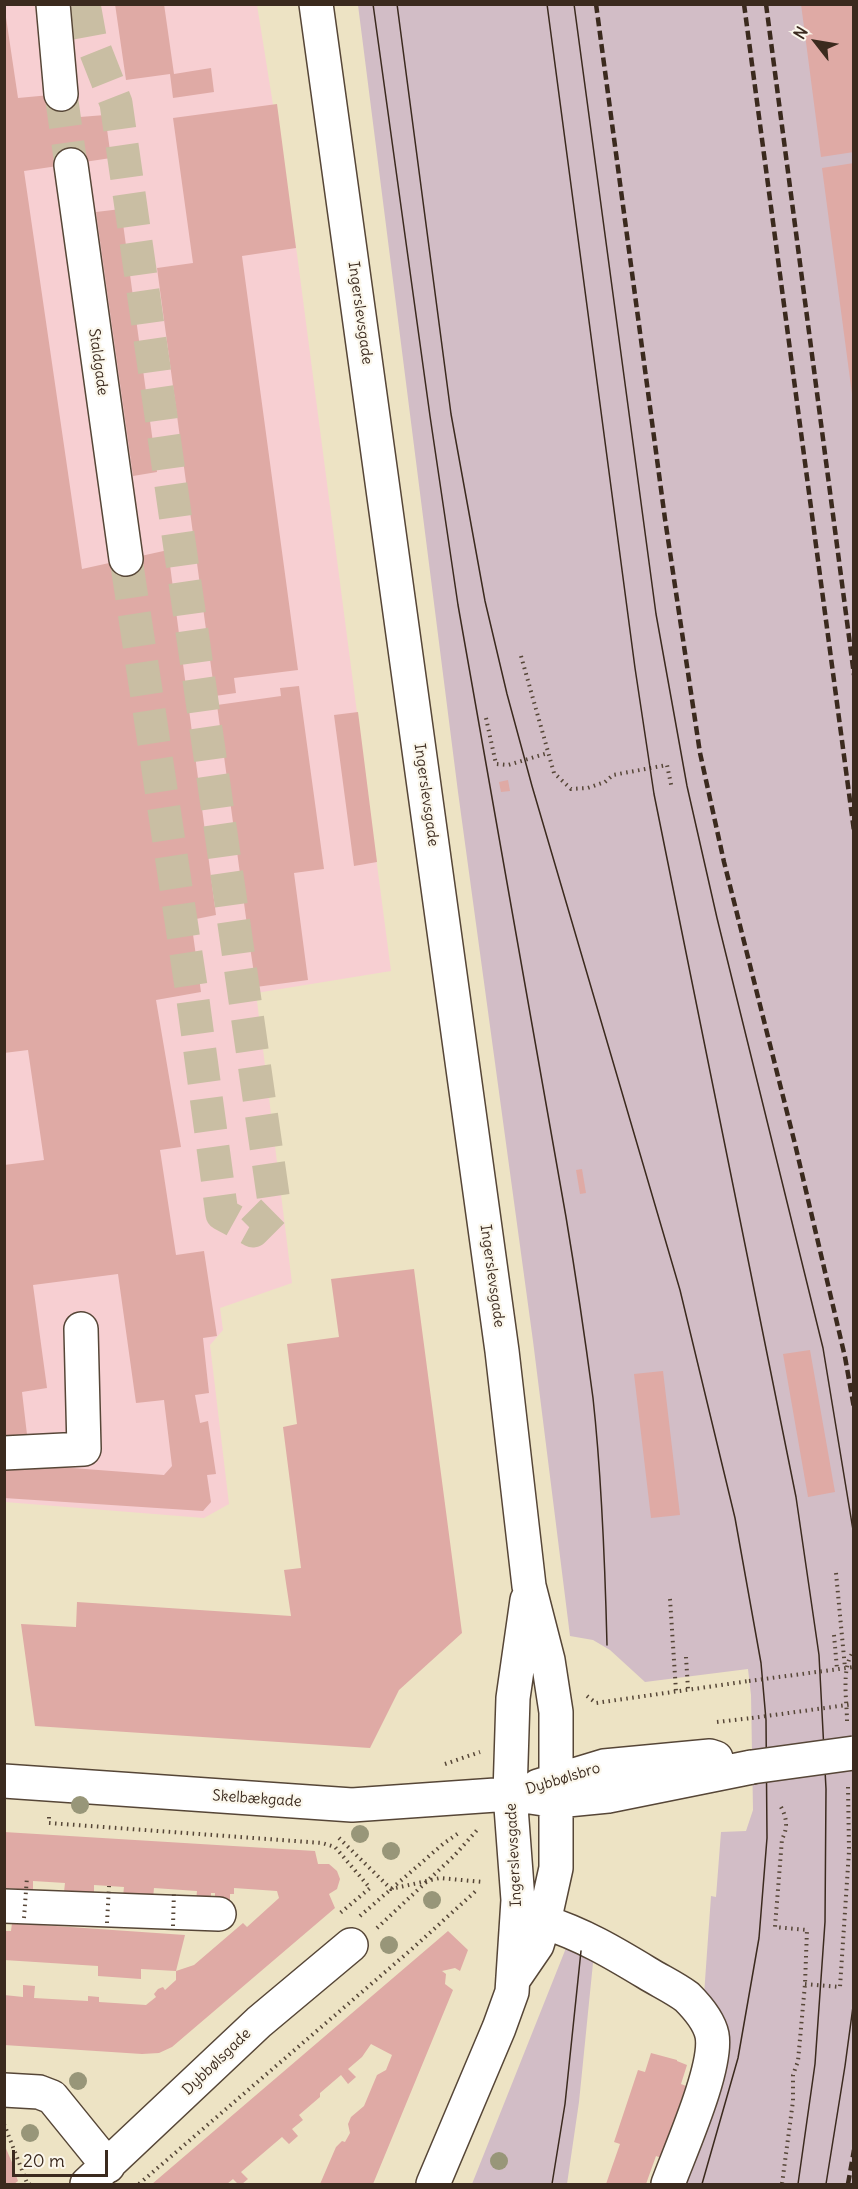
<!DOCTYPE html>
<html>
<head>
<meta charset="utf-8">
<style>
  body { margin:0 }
  #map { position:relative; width:858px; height:2189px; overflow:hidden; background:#ede3c4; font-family:Delius,sans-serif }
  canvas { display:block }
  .frame { position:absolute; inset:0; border:6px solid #3b2a1e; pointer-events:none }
  .north { position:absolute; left:786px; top:12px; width:60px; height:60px; -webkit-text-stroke:4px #fbf7ec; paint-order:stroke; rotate:301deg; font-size:16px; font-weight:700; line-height:24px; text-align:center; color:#3b2a1e }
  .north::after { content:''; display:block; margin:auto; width:21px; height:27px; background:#3b2a1e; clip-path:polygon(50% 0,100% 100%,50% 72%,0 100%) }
  .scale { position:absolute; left:12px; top:2150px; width:96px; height:27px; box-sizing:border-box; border:3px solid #3b2a1e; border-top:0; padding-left:8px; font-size:18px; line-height:21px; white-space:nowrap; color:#3b2a1e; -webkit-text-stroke:4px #fbf7ec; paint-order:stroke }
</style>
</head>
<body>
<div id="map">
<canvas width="858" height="2189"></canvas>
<div class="frame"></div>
<div class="north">N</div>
<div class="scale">20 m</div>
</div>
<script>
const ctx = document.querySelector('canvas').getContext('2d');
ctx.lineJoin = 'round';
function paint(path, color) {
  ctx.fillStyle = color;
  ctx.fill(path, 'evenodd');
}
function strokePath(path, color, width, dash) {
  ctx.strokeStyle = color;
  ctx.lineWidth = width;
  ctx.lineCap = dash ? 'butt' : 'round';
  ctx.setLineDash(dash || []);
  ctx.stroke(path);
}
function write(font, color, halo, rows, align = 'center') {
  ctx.font = font + ' Delius,sans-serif';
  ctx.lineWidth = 4.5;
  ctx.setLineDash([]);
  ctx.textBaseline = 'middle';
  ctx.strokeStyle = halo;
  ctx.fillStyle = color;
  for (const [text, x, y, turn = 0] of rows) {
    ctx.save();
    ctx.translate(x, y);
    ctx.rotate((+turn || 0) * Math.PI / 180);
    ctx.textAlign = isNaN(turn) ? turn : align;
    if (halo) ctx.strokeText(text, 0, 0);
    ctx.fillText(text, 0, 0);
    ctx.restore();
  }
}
const built = new Path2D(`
  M 4,5 L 257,5 L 297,254 L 356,705 L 391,971 L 256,993 L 292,1283 L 220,1308 L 223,1330 L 210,1345 L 229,1504 L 204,1518 L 5,1502 Z`);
const industrial = new Path2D(`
  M 358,5 L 853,5 L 853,2184 L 682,2184 L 704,1995 L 711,1896 L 716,1897 L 721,1832 L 746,1831 L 753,1810 L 751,1695 L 748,1669 L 645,1682 L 610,1650 L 593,1640 L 570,1636 L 533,1341 L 458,792 Z
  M 566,1948 L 594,1953 L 579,2102 L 567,2184 L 472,2184 Z`);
const building = new Path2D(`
  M 4,4 L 18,98 L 61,94 L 76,90 L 80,117 L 105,115 L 111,158 L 24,171 L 82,569 L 168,550 L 216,915 L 191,920 L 201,992 L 156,1000 L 181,1147 L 160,1150 L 176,1255 L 204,1251 L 217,1336 L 203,1338 L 209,1393 L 195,1395 L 200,1423 L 208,1421 L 216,1474 L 207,1475 L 211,1502 L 203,1511 L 4,1498 L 4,1470 L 33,1465 L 164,1475 L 172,1466 L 164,1400 L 136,1403 L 118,1274 L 33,1285 L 47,1388 L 22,1392 L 28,1443 L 4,1446 L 4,1165 L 44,1160 L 28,1050 L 4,1053 Z
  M 115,4 L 164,4 L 174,74 L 211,68 L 214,92 L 173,98 L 170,74 L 126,80 Z
  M 801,4 L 854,4 L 854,152 L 821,157 Z
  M 277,104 L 296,248 L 242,256 L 298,670 L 234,678 L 236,693 L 215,696 L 157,268 L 193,263 L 173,118 Z
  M 854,163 L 854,394 L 852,394 L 822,168 Z
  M 121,209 L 157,472 L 133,476 L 96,212 Z
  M 299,686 L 324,869 L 294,873 L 308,980 L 256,987 L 249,940 L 248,940 L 246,926 L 247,925 L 217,705 L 281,696 L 280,688 Z
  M 358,712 L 377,862 L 354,866 L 334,715 Z
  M 508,780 L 510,791 L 501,792 L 499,782 Z
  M 582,1169 L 586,1193 L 580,1194 L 576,1170 Z
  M 414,1269 L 462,1633 L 399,1690 L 370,1748 L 35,1726 L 21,1624 L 76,1627 L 77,1602 L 291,1616 L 284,1570 L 301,1568 L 283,1427 L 297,1424 L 287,1344 L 339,1337 L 331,1279 Z
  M 810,1350 L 835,1492 L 808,1497 L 783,1354 Z
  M 663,1371 L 680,1515 L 651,1518 L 634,1374 Z
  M 4,1832 L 315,1851 L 318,1864 L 329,1864 L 337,1871 L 340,1879 L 337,1889 L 329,1894 L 335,1908 L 172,2047 L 159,2053 L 142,2054 L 4,2045 L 4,1995 L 23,1997 L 23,1985 L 35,1986 L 34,1998 L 88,2001 L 88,1996 L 99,1997 L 99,2002 L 146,2005 L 156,1997 L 154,1994 L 158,1989 L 163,1987 L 165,1990 L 176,1980 L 176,1971 L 141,1969 L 141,1979 L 98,1976 L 98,1966 L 4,1960 L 4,1931 L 11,1931 L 12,1923 L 185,1935 L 176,1971 L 194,1965 L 243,1923 L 247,1927 L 279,1898 L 277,1891 L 234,1888 L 234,1894 L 230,1894 L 230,1902 L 215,1901 L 215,1893 L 211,1893 L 211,1902 L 196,1901 L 197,1891 L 154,1888 L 153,1898 L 123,1896 L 124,1887 L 94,1885 L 94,1894 L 64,1892 L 65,1883 L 33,1881 L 33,1890 L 4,1888 Z
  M 448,1931 L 468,1950 L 460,1971 L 455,1968 L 442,1971 L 446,1974 L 445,1984 L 453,1990 L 373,2184 L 320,2184 L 336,2147 L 342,2141 L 345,2142 L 350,2133 L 348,2124 L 351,2117 L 364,2106 L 377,2075 L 386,2070 L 392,2055 L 371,2044 L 362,2057 L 348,2069 L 356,2077 L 348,2084 L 341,2075 L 320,2093 L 320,2097 L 299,2115 L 303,2120 L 292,2129 L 298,2136 L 289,2144 L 282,2137 L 241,2172 L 248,2179 L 242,2184 L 238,2184 L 233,2179 L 227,2184 L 152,2184 Z
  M 651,2053 L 677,2060 L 677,2061 L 687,2065 L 681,2084 L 686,2086 L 661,2158 L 656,2156 L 646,2184 L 606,2184 L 620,2144 L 614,2142 L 638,2070 L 645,2072 Z
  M 4,2144 L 14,2167 L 13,2167 L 18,2181 L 14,2184 L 4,2184 Z`);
const minorTunnel = new Path2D(`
  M 84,4 L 90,37 L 116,103 L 275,1209 L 253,1231 L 222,1214 L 192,993 L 126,559
  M 61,94 L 71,165`);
const path = new Path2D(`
  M 521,656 L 554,773 L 571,789 L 588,788 L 605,782 L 613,775 L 667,765 L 672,789
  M 486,718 L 496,764 L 508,765 L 548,753
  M 836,1573 L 845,1668
  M 670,1599 L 676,1691
  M 834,1635 L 837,1669
  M 686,1657 L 688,1689
  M 587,1696 L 596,1703 L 749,1681
  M 847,1721 C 847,1701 841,1669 853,1652
  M 717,1722 L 752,1718
  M 445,1764 L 480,1752
  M 781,1807 C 787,1818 788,1828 782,1839 L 775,1927 L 807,1930 L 805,1984 L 798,2061 L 793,2075 L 793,2101 L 782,2184
  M 49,1817 L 49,1823 L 322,1843 L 335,1847 L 370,1888 L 339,1914
  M 339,1838 L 391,1889 L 440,1878 L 483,1882
  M 360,1916 L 443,1844 L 460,1832
  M 377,1928 L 454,1856 L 477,1830
  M 805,1984 L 840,1987 L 849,1851 L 848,1786
  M 4,2124 L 27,2183 L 30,2184
  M 139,2184 L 413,1948 L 478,1889`);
const minor = new Path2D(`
  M 53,4 L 61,94
  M 316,4 L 502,1351 L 529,1586 L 548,1660 L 556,1712 L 556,1868 L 544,1922 L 537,1945 L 513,1980
  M 71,165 L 126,559
  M 4,1453 L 84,1449 L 81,1329
  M 4,1781 L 352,1805 L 510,1794 L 557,1801 L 608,1796 L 752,1767
  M 538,1786 L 604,1766 L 710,1756 L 716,1758
  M 4,1906 L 219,1914
  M 544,1922 C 582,1934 614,1953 647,1973 C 660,1981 675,1988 687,1997 C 697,2007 709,2021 712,2035 C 718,2067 680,2151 668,2184
  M 4,2090 L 39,2092 L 52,2097 L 108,2166
  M 87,2184 L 259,2022 L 351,1945
  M 433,2184 L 499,2028 L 512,1992 L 518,1900 L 510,1794 L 513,1698 L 527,1600`);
const tram = new Path2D(`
  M 373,4 L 430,416 L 458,605 L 566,1217 C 576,1277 585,1338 593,1398 C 602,1480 605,1563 607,1645
  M 397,4 L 451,414 L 485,601 L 507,694 L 532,786 L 680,1290 L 735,1518 L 761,1663 L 766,1720 L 767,1838 L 759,1938 L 738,2058 L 702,2184
  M 547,4 L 635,668 L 654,794 L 796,1497 L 819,1655 L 826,1789 L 825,1922 L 815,2064 L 798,2184
  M 574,4 L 656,614 L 687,786 L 717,918 L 823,1348 L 854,1536
  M 552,2184 L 565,2104 L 581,1951
  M 826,2184 L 845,2066 L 854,1999`);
const rail = new Path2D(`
  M 596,4 L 665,519 L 700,753 L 724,862 L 795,1144 L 845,1357 L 854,1408
  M 744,4 L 854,831
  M 766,4 L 854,675
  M 848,2184 L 854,2150`);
const pathBridge = new Path2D(`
  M 749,1681 L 854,1667
  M 752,1718 L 854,1704
  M 24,1918 L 27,1877
  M 107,1923 L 109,1886
  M 173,1926 L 174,1890`);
const minorBridge = new Path2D(`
  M 752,1767 L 854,1753`);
const trees = [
  [80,1805],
  [360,1834],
  [391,1851],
  [432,1900],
  [389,1945],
  [78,2081],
  [30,2133],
  [499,2161]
];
const streetNames = [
  ["Ingerslevsgade",360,313,82],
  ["Staldgade",98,362,82],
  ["Ingerslevsgade",426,795,82],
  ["Ingerslevsgade",492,1276,82],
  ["Dybbølsbro",563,1779,-17],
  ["Skelbækgade",257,1799,4],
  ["Ingerslevsgade",514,1855,-93],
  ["Dybbølsgade",217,2062,-44]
];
paint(built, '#f7cfd2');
paint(industrial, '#d2bdc6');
paint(building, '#dfaaa5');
strokePath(minorTunnel, '#c9bea3', 33, [33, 16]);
strokePath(minor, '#564637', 36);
strokePath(path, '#564637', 4, [1.5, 4.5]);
strokePath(minor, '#fff', 33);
strokePath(tram, '#3b2a1e', 1.5);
strokePath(rail, '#3b2a1e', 4.5, [9, 4.5]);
strokePath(minorBridge, '#564637', 36, []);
strokePath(pathBridge, '#564637', 4, [1.5, 4.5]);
strokePath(minorBridge, '#fff', 33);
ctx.fillStyle = '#989679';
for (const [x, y] of trees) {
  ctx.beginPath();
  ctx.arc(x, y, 9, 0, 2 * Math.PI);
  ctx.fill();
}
write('15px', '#3b2a1e', '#fbf7ec', streetNames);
</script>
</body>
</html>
